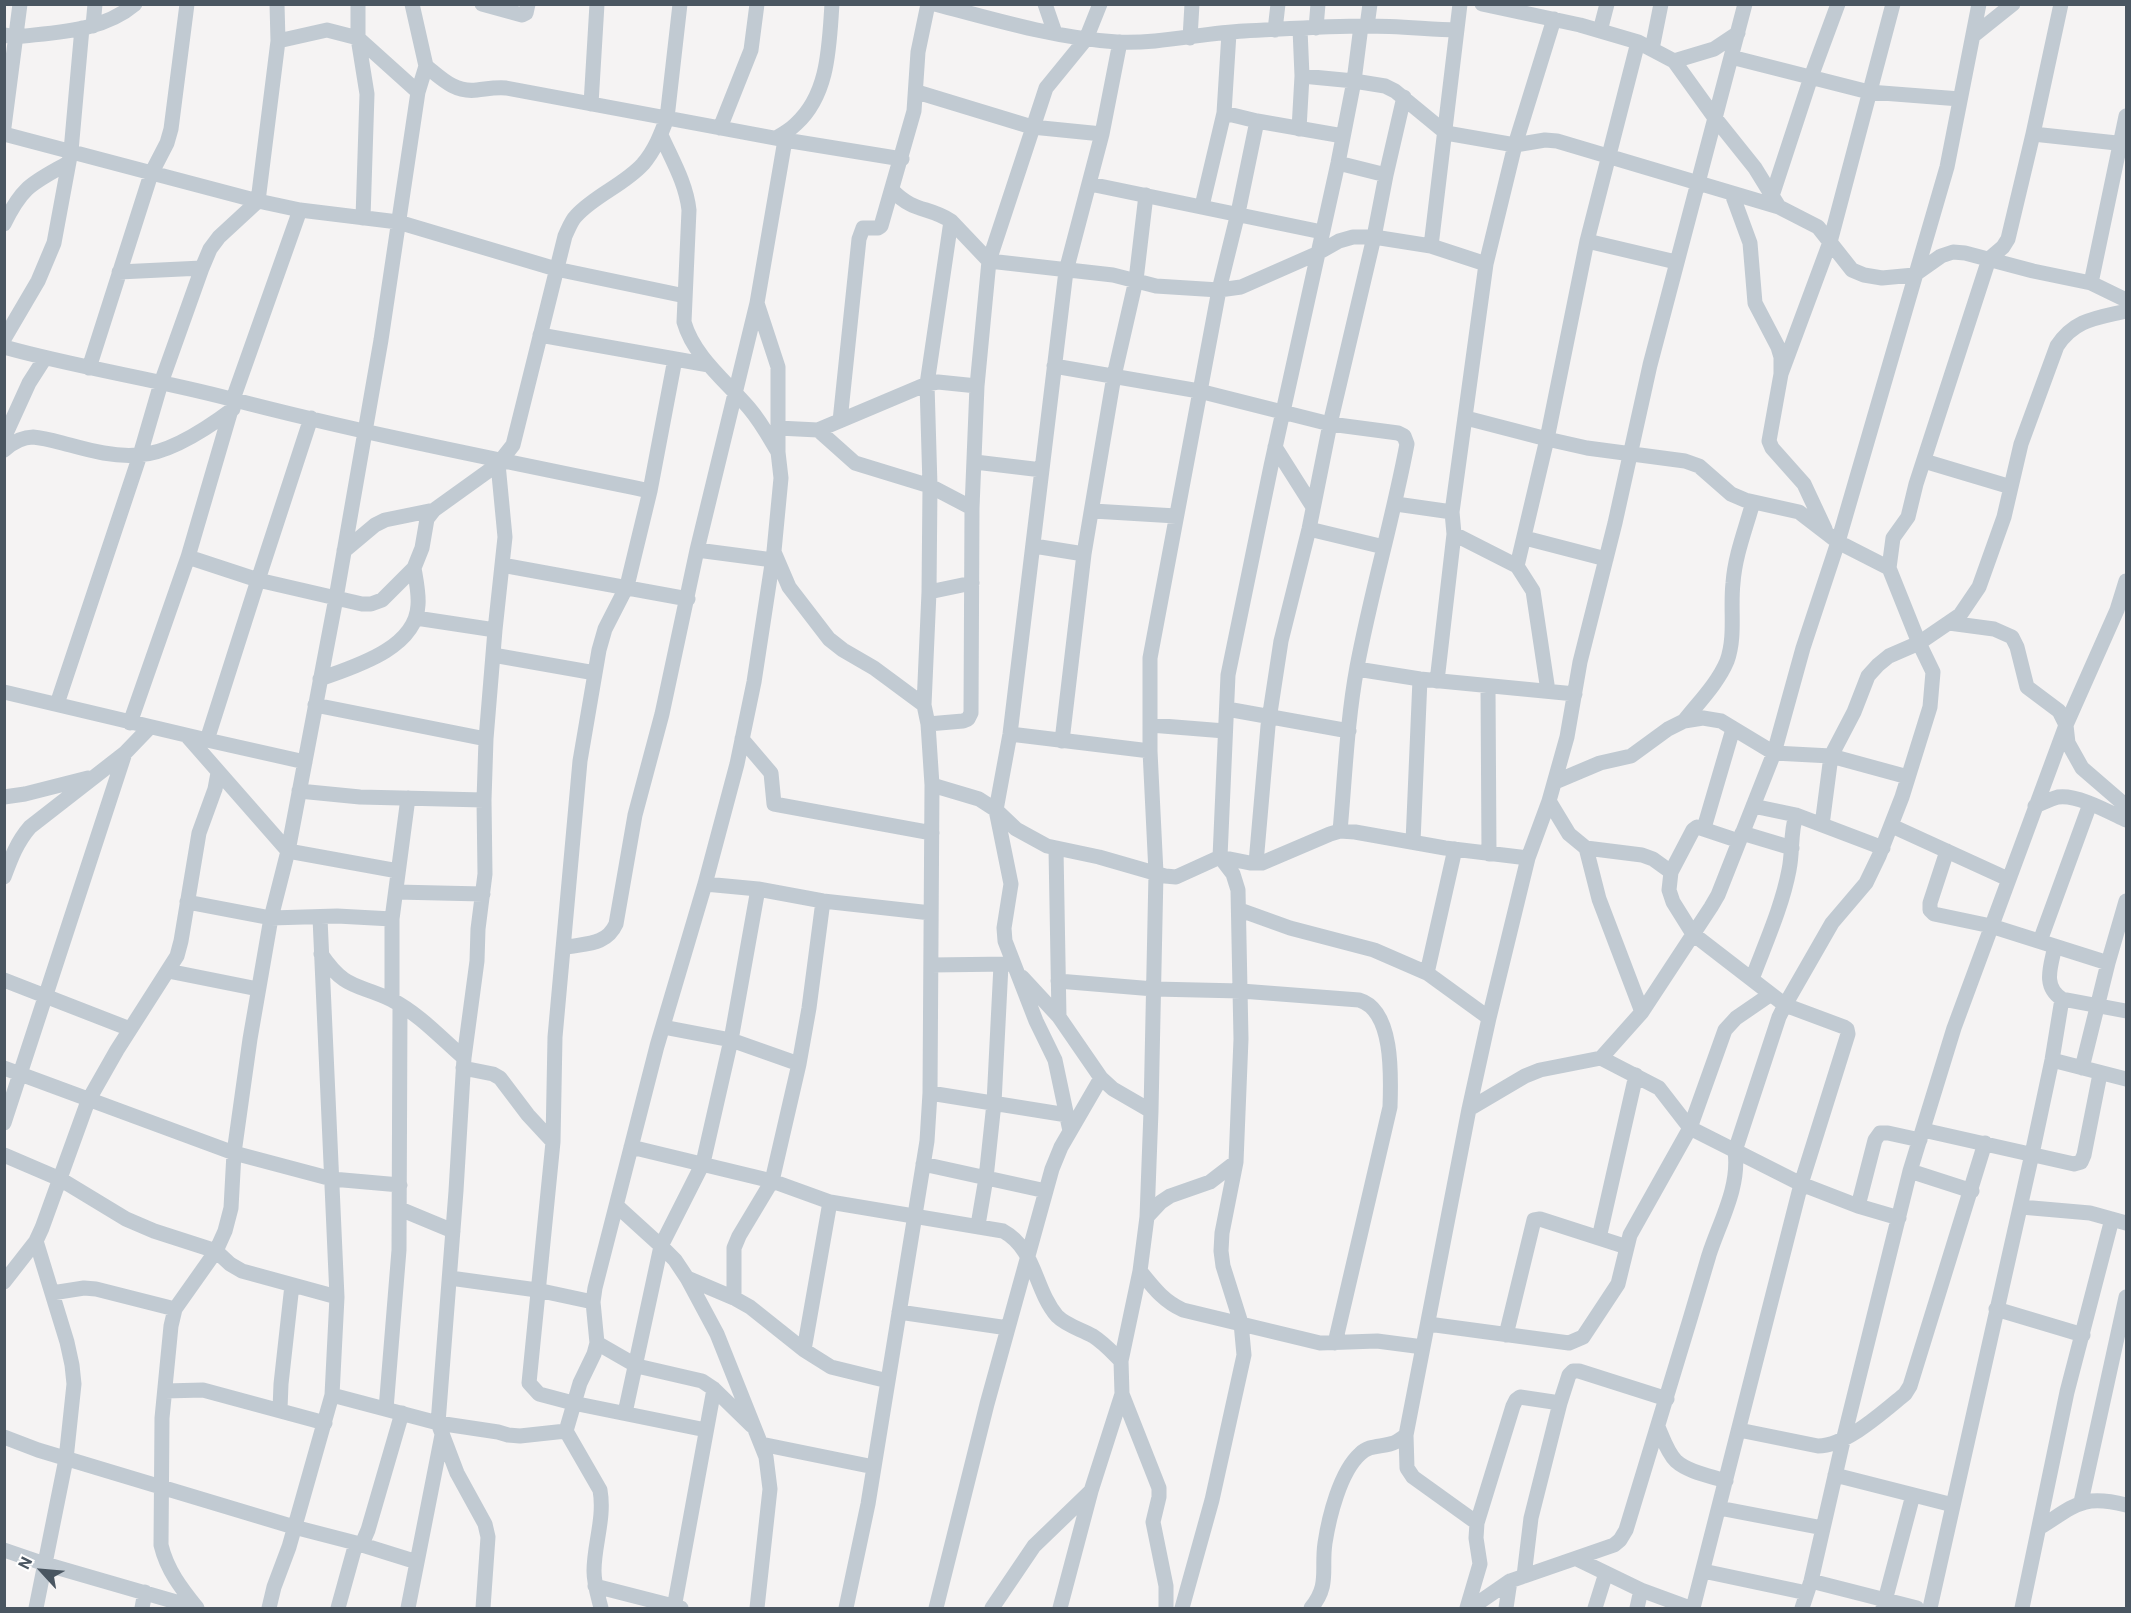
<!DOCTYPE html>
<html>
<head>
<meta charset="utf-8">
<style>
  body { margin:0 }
  #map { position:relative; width:2131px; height:1613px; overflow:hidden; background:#f5f3f3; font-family:Roboto,sans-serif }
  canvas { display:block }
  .frame { position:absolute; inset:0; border:6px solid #4a5661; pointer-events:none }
  .north { position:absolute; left:12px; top:1541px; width:60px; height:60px; -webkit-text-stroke:4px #fff; paint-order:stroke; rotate:296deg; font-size:16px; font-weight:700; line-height:24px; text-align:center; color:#4a5661 }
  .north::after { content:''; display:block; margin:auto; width:21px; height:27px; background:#4a5661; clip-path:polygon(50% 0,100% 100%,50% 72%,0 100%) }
</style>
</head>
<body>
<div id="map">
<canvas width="2131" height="1613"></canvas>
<div class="frame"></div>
<div class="north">N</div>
</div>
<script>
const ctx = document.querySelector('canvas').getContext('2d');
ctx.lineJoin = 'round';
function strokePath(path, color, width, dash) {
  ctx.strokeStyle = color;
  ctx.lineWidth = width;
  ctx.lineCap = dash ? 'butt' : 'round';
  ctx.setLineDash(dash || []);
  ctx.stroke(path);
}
const minor = new Path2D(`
  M 358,4 L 358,38 L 367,94 L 363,218
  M 482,4 L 522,15 L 526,13 L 528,4
  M 935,4 C 995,20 1056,38 1117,42 C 1160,44 1202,33 1244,31 C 1285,29 1326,26 1367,26 C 1397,26 1427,29 1457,30
  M 1045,4 L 1055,33
  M 1482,4 L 1580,25 L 1638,42 L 1674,61 L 1715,118 L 1755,168 L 1779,207
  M 93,26 L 95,4
  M 1367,26 L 1370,4
  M 1316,28 L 1318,4
  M 1275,30 L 1278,4
  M 1600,31 L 1607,4
  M 4,35 L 15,37 C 56,32 102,32 135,4
  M 1973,36 L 2013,4
  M 1190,38 L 1192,4
  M 278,41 L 327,30 L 358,38 L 418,92
  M 1652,49 L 1661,4
  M 1731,57 L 1869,92 L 1960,99
  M 1674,61 L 1714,49 L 1738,33
  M 426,66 C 441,78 455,93 477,90 C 487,89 495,87 506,88 L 785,140 L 902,159
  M 1302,76 L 1354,81 L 1385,86 L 1395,91 L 1446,133 L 1515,145 L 1545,140 L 1557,141 L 1779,207 L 1818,227 L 1852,270 L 1864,275 L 1882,278 L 1914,275 L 1941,256 L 1953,252 L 1965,253 L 2033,271 L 2091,283 L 2126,300
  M 917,92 L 1032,127 L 1102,134
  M 591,104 L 597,4
  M 1224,113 L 1257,121 L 1343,136
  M 4,127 L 20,4
  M 720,128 L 751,50 L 757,4
  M 1299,129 L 1302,76 L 1300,29
  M 4,134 L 258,201 L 300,210 L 398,222 L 556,269 L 685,296
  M 2033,134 L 2126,144
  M 661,135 C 672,160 686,183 689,210 L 684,322 C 694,357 727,382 749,408 C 761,422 769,437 778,452
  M 776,138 C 783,134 790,130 796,124 C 829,94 829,46 832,4
  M 1338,163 L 1386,175
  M 1090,184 L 1322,232
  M 892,190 C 914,213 928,206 951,221 L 989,261 L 1113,275 L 1156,286 L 1219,290 L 1241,287 L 1316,254 L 1339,241 L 1353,237 L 1374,237 L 1431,246 L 1486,264
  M 1732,194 L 1750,243 L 1755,303 L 1778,347 L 1781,357 L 1781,374 L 1769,441 L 1772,448 L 1804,484 L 1825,529
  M 1772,196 L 1811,77 L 1838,4
  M 1202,206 L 1224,113 L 1229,33
  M 4,224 C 23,185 33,183 68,163
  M 1587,241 L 1676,262
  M 1431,246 L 1460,4
  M 119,272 L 202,268
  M 2091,283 L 2126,116
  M 540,335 L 709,365
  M 4,339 L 38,281 L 54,243 L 71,151 L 82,28
  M 4,347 C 79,368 156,379 231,399 C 369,435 510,462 650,491
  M 675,359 L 650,491 L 627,586 L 605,629 L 599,650 L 580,761 L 555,1037 L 553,1142 L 529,1383 L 539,1394 L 573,1403 L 706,1430
  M 1054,366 L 1199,391 L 1330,424 L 1398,433 L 1404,436 L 1407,444 C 1393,519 1371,592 1357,667 C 1347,721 1345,776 1340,831
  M 89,368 L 151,174 L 167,143 L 171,129 L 187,4
  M 1781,374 L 1830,242 L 1893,4
  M 233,399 L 300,210
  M 1466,418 L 1547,439 L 1587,448 L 1685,461 L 1699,466 L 1731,494 L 1745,500 L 1799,512 L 1838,542 L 1889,568
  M 840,421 L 859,239 L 863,228 L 878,228 L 881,226 L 914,111 L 918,52 L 928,4
  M 778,428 L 818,430 L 927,384 L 938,382 L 977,386
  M 818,430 L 855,463 L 930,486 L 972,508
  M 4,438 L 29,383 L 45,358
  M 1275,447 L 1313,507
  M 4,450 C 12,443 22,437 33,437 C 45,438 58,442 70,445 C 92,451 115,457 138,455 C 169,454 209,427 233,409
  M 1924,461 L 2011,487
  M 975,462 L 1042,470
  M 1396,504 L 1452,512
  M 1093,511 L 1176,516
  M 1309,529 L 1384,547
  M 1454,534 L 1517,566 L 1533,591 L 1548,691
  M 1525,538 L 1606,559
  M 1034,546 L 1084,554
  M 697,550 L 773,560
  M 344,551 L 375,525 L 385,520 L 434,510
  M 774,552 L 789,587 L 829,639 L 843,650 L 874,668 L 924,705
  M 188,557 L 258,580 L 311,418
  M 502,565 L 688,599
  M 1517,566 L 1547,439 L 1587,241 L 1638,42
  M 929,592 L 972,583
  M 416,618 L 495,630
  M 1949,623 L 1994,629 L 2012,637 L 2017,647 L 2027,687 L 2059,711 L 2066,725 L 2068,743 L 2082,768 L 2126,806
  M 493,655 L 595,673
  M 1357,669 L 1420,679 L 1575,694
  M 320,679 C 353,667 416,649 418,605 C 419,593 416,580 414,568
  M 1437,681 L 1454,534 L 1452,512 L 1486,264 L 1515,145 L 1554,19
  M 1488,686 L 1489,854
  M 4,692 L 207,740 L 258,580 L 362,604 L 371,604 L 382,600 L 414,568 L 422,548 L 427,519 L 434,510 L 498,464 L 513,445 L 565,236 C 568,230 571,221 576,216 C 595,195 624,185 643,164 C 655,150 661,134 667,118 L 680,4
  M 57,704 L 140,455 L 161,383 L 202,268 L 210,249 L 219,237 L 258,201 L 278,41 L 277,4
  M 315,705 L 486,739
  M 1227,709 L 1349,731
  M 1684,721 C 1698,703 1718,683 1727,661 C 1736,636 1730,609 1733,583 C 1735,555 1746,528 1753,502
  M 130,723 L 188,557 L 231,410
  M 928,724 L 963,721 L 968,719 L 971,713 L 972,508 L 977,386 L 989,261 L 1046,88 L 1086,39 L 1100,4
  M 1150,725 L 1225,731
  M 1010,734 L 1150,751
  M 188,737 L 288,851 L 398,871
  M 742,739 L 771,773 L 774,804 L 932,833
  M 207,740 L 305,762
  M 1062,741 L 1084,554 L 1114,376 L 1136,280 L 1146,195
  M 1555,782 L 1600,763 L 1631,756 L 1668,729 L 1684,721 L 1703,718 L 1721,721 L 1774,753 L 1831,756 L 1908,777
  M 932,785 L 979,799 L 996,810 L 1016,829 L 1047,846 L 1099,857 L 1165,876 L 1176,877 L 1220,857 L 1250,863 L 1262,863 L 1330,834 L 1340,831 L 1355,832 L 1445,848 L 1528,858
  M 299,791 L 360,797 L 484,800
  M 4,797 L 25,794 L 88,778
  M 1549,801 L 1569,834 L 1586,848 L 1642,855 L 1653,859 L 1671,872
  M 1753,806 L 1796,815 L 1883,848
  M 2035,806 C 2043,803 2050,799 2058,797 C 2077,794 2109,812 2126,820
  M 1822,825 L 1831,756 L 1854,712 L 1868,676 L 1878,665 L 1889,656 L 1919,643 L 1960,615 L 1979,587 L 2004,517 L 2021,444 L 2057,346 C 2075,319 2097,318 2126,311
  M 1892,826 L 2008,879
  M 1704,828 L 1733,729
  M 1742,833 L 1792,848
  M 1413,842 L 1420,679
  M 1586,848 L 1599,899 L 1642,1012
  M 1056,849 L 1059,1017
  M 1947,851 L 1930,903 L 1930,910 L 1934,914 L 1991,926 L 2108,963
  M 1256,863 L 1268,726 L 1281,641 L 1309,529 L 1330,424 L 1374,237 L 1386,175 L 1404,97
  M 4,877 C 11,858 17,842 30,827 L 125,753 L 150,727
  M 705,884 L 758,889 L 823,901 L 931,913
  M 396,892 L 483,894
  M 187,902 L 271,918 L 337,916 L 392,919
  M 1240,910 L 1290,928 L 1374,950 L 1427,973 L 1489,1018
  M 2040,941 L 2090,804
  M 2055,946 C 2051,966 2042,986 2062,999 L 2126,1011
  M 563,948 C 585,943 606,946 616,924 L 635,815 L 662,714 L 697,550 L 757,303 L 785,140
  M 321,954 C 346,991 357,983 392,1000 C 419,1014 441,1038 464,1058
  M 931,965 L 1010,964
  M 168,971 L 258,989
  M 1427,973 L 1455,849
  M 1022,977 L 1059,1017 L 1101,1078 L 1113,1089 L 1151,1111
  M 1752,979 C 1765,944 1782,907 1789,870 C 1793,851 1790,834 1796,815
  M 4,980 L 130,1029
  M 1058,981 L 1154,989 L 1241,991 L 1359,1000 C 1394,1010 1391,1077 1390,1107 L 1335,1343
  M 392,1000 L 392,919 L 408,798
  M 663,1027 L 731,1040 L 799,1064
  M 1601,1058 L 1659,1088 L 1690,1128 L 1801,1184 L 1858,1206 L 1899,1218
  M 2052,1060 L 2126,1079
  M 4,1068 L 234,1153 L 332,1179 L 400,1185
  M 463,1068 L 493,1074 L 500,1078 L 528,1115 L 553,1142
  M 2082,1068 L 2108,963 L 2126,901
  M 930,1093 L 1067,1115
  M 1469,1109 L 1525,1076 L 1540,1070 L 1601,1058 L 1642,1012 L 1711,907 L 1718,895 L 1774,753 L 1803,648 L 1838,542 L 1947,167 L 1979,4
  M 4,1123 L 125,753
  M 1923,1130 L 2074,1164 L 2081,1162 L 2084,1155 L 2100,1074
  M 1070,1131 L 1055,1060 L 1036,1021 L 1005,941 L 1004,928 L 1011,884 L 996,810 L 1010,734 L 1066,271 L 1102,134 L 1120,42
  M 631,1147 L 772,1181 L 830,1202 L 1003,1231 C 1036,1249 1034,1289 1057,1316 C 1067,1326 1081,1329 1093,1336 C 1104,1343 1112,1352 1121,1361
  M 4,1155 L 60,1179 L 126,1219 L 154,1231 L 216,1251 L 230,1264 L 242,1271 L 337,1297
  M 923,1164 L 1046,1191
  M 1910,1171 L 1972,1191
  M 617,1206 L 661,1246 L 675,1260 L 687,1278 L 717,1334 L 766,1457 L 770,1489 L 757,1608
  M 1858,1206 L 1875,1140 L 1880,1133 L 1888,1133 L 1920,1140
  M 2021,1207 L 2090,1213 L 2126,1223
  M 400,1209 L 453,1231
  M 1147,1217 L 1161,1202 L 1170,1196 L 1210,1182 L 1236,1162
  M 978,1225 L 986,1178 L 994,1103 L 1001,965
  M 1599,1238 L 1636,1075
  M 36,1241 L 67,1342 L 72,1365 L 74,1384 L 66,1459 L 36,1608
  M 1140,1271 C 1153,1287 1163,1301 1183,1310 L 1320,1343 L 1377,1341 L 1423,1347
  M 450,1278 L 537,1290 L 593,1302
  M 687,1278 L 734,1298 L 750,1307 L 804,1350 L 831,1367 L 888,1381
  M 4,1282 L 36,1241 L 42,1228 L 88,1101 L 117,1050 L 177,956 L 181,941 L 199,833 L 215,789 L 218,773
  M 52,1293 L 84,1288 L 96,1289 L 175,1309
  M 734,1298 L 734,1248 L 739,1236 L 772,1181 L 799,1064 L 809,1008 L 823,901
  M 1996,1309 L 2083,1335
  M 899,1312 L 1008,1328
  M 1428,1324 L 1569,1343 L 1583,1337 L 1618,1284 L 1630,1235 L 1690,1128 L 1725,1030 L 1736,1018 L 1771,994
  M 1506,1335 L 1534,1220 L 1540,1219 L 1627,1247
  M 597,1343 L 637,1366 L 702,1381 L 714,1389 L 752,1426
  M 804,1350 L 830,1202
  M 165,1391 L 203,1390 L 325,1423
  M 1122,1394 L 1159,1488 L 1159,1497 L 1153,1522 L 1166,1586 L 1166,1608
  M 332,1395 L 438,1423 L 498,1432 L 508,1435 L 520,1436 L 566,1431
  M 280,1409 L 281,1384 L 292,1285
  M 386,1409 L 399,1250 L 400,1005
  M 625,1413 L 661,1246 L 703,1163 L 731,1040 L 758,889
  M 1658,1427 C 1663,1438 1667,1452 1676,1461 C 1688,1472 1711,1476 1726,1481
  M 1739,1430 L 1818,1446 C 1846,1446 1883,1412 1905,1394 L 1910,1386 L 1985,1143
  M 4,1437 L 38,1450 L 294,1527 L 356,1543 L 417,1562
  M 761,1444 L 874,1467
  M 1835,1475 L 1953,1505
  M 2081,1502 L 2126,1297
  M 1719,1508 L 1823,1528
  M 1477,1523 L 1413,1477 L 1407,1468 L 1406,1435 L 1469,1109 L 1489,1018 L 1528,858 L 1549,801 L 1567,737 L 1580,662 L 1615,523 L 1650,365 L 1745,4
  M 2039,1528 C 2076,1505 2082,1494 2126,1505
  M 362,1544 L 368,1530 L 402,1413
  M 4,1550 L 45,1564 L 197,1608
  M 1577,1559 L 1641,1590 L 1690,1608
  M 1703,1571 L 1807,1593
  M 1524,1576 L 1531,1518 L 1560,1403 L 1569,1375 L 1573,1371 L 1579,1371 L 1667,1399
  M 1811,1581 L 1917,1608
  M 595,1586 L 681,1608
  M 142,1608 L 145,1592
  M 197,1608 C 181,1588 167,1570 161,1545 L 162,1418 L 171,1326 L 175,1309 L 216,1251 L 225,1231 L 231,1208 L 234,1153 L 250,1039 L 271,918 L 288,851 L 336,598 L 381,340 L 418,92 L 426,66 L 412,4
  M 269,1608 L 274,1587 L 289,1547 L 332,1395 L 337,1297 L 320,918
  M 338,1608 L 356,1543
  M 408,1608 L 442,1435
  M 483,1608 L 488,1537 L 485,1524 L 457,1473 L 438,1423 L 456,1191 L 464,1058 L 477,961 L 478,929 L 485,874 L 484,800 L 486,739 L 495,630 L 505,537 L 498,464
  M 601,1608 C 598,1596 594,1584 594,1571 C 594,1544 605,1518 600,1490 L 566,1431 L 580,1383 L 594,1354 L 597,1343 L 593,1302 L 595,1288 L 657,1046 L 705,884 L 737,764 L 754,682 L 774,551 L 781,478 L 778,452 L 778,367 L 757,303
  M 674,1608 L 714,1389
  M 846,1608 L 868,1504 L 927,1141 L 930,1093 L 932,785 L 928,724 L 924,705 L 929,592 L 930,486 L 927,384 L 951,221
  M 936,1608 L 987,1404 L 1052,1169 L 1061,1147 L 1101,1078
  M 992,1608 L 1034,1546 L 1090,1492
  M 1060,1608 L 1091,1491 L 1122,1394 L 1121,1361 L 1140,1271 L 1147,1217 L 1151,1111 L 1156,873 L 1150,751 L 1150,658 L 1219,290 L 1238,213 L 1257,121
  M 1182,1608 L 1212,1500 L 1244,1355 L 1241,1323 L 1223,1266 L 1221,1251 L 1222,1233 L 1236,1162 L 1241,1039 L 1238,890 L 1233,874 L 1220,857 L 1228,675 L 1271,466 L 1338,163 L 1354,81 L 1361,26
  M 1311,1608 C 1330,1585 1321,1570 1325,1543 C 1329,1517 1340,1472 1360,1454 C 1369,1445 1380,1447 1390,1444 C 1396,1443 1401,1439 1406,1435
  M 1467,1608 L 1480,1564 L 1476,1538 L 1477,1523 L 1513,1406 L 1516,1400 L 1520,1397 L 1560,1403
  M 1471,1608 L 1510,1581 L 1614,1545 L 1620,1540 L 1626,1530 C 1654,1439 1682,1347 1709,1255 C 1720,1221 1740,1187 1735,1151 L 1779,1017 L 1785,1005 L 1832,923 L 1866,883 L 1879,856 L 1902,797 L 1930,707 L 1933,672 L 1919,643 L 1889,568 L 1893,538 L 1908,517 L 1916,484 L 1989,259 L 2003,247 L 2008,239 L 2033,134 L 2061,4
  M 1506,1608 L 1510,1581
  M 1595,1608 L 1606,1573
  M 1637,1608 L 1641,1590
  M 1693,1608 L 1801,1184 L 1848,1034 L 1847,1029 L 1844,1027 L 1785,1005 L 1693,934 L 1673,902 L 1669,890 L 1671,872 L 1693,830 L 1697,827 L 1739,841
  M 1802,1608 L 1811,1581 L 1843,1441 L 1910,1171 L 1954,1028 L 2066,725 L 2117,610 L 2126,581
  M 1883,1608 L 1913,1495
  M 1930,1608 L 2032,1154 L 2052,1060 L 2062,999
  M 2022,1608 L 2067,1392 L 2112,1219`);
strokePath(minor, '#c1cad2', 15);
</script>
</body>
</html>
